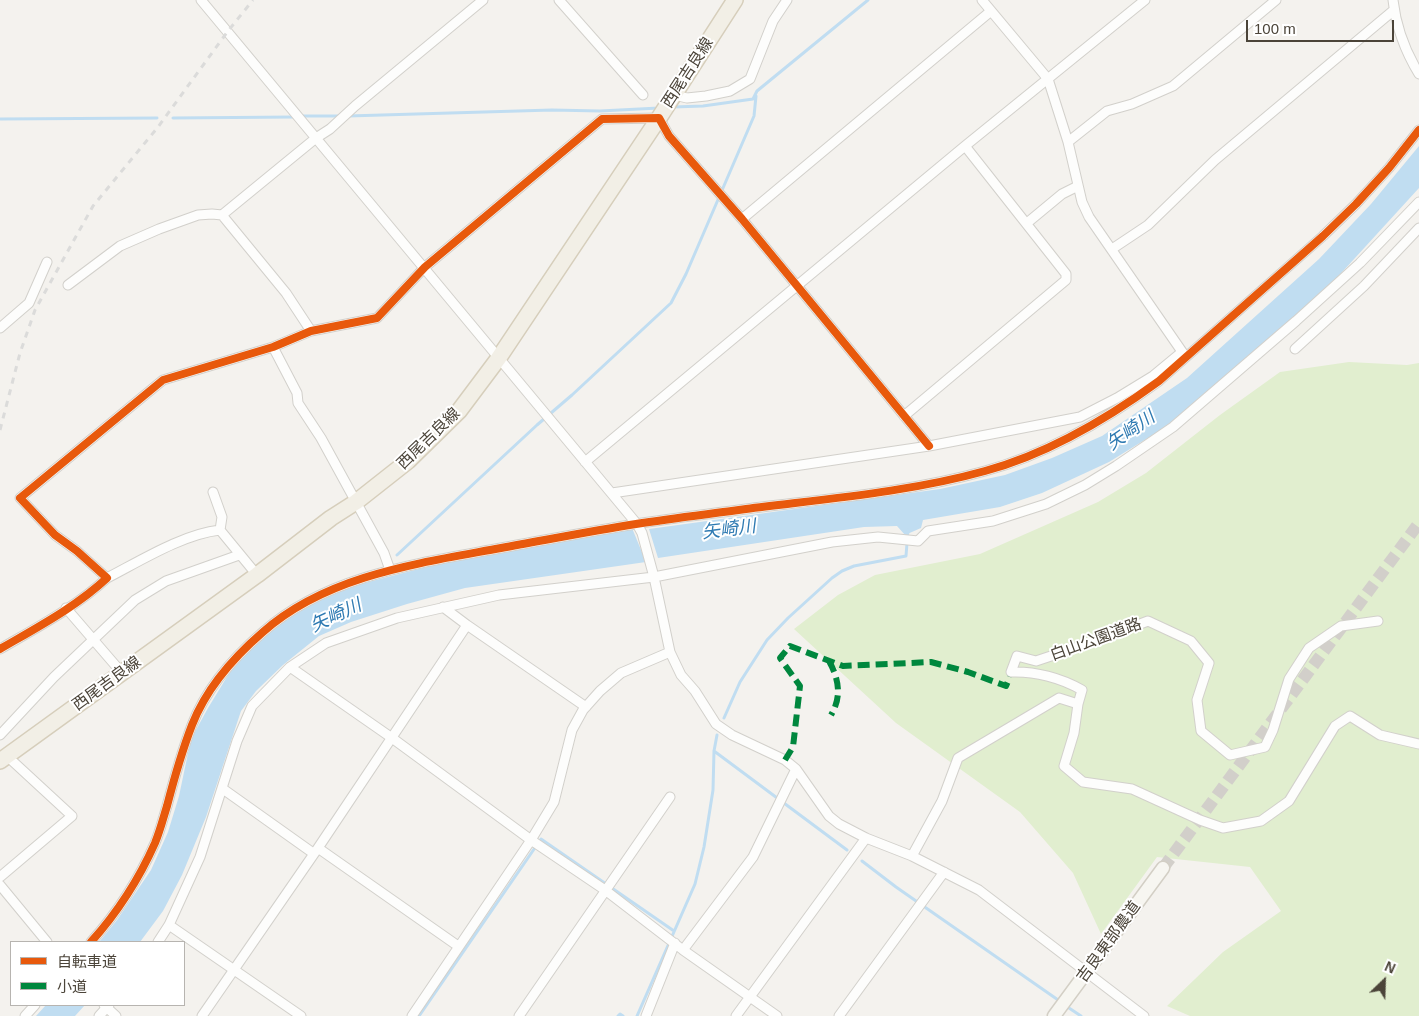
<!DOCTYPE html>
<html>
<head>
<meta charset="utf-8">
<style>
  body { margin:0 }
  #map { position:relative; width:1419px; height:1016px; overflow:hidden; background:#f4f2ee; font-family:Arial,"Noto Sans JP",sans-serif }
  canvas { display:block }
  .legend { position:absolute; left:10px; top:941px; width:175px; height:65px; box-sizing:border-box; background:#fff; border:1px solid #b7b4b0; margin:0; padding:6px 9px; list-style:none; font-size:15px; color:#4b4439 }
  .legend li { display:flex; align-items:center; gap:10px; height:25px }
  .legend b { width:25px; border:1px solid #b7b4b0 }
  .north { position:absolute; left:1359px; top:956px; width:50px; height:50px; -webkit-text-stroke:4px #fff; paint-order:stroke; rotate:24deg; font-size:14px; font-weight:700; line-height:20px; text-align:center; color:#4b4439 }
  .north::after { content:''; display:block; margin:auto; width:18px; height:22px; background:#4b4439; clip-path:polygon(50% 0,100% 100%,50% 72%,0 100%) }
  .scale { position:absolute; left:1246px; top:20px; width:148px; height:22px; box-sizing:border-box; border:2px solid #4b4439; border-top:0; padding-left:6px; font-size:15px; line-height:18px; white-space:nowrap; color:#4b4439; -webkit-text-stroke:4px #fff; paint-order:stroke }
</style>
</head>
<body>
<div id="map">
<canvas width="1419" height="1016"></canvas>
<ul class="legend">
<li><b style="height:6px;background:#e8590c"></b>自転車道</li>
<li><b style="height:6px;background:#00873e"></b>小道</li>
</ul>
<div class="north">N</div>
<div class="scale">100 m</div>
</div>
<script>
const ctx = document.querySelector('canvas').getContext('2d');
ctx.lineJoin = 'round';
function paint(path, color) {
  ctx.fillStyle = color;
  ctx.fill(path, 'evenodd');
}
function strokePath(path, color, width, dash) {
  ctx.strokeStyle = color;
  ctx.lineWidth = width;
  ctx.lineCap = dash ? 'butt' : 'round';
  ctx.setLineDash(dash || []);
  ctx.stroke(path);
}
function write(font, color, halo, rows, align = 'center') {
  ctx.font = font + ' Arial,"Noto Sans JP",sans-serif';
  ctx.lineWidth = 4;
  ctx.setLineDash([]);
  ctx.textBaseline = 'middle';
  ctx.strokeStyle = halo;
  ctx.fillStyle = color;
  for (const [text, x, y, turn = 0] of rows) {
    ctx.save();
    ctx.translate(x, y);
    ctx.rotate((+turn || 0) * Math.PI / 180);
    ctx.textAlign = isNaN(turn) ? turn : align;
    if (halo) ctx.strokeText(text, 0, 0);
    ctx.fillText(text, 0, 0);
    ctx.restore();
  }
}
const green = new Path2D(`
  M 1349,362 L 1407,365 L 1419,363 L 1419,1016 L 1190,1016 L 1167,1006 L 1223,952 L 1281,911 L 1250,867 L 1157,857 L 1101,934 L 1073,873 L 1020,812 L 896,723 L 794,629 L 838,595 L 875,575 L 980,554 L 1098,502 L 1146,473 L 1220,415 L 1280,372 Z`);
const water = new Path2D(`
  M 1419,146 L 1419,188 L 1323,293 L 1219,384 L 1164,428 L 1109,462 L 1042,493 L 1000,507 L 923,520 L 921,528 L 905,535 L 897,526 L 864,527 L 658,558 L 649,529 L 940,489 L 1005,475 L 1052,458 L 1102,436 L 1187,378 L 1319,259 L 1371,204 Z
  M 632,528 L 646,562 L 465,588 L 407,604 L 351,622 L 319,636 L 283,665 L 256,691 L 241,711 L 206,817 L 182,875 L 163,911 L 140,942 L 99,942 L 117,920 L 151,870 L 168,832 L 179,796 L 191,739 L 208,708 L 236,662 L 273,628 L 314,601 L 345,588 L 473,555 Z
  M 46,1005 L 85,1005 L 75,1016 L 36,1016 Z`);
const stream = new Path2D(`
  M 673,107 L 703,106 L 753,99 L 757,91 L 868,0
  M 301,116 L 342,116
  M 348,116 L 552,110 L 600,111 L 659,108
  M 173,118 L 294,117
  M 0,119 L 157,118
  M 397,555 L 537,425 L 572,395 L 671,303 L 686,274 L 754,116 L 756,96
  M 724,718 L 740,682 L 767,640 L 788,618 L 832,578 L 842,571 L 854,566 L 906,556 L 908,530
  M 714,751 L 847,850
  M 862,861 L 896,887 L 1061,1002
  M 1066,1006 L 1081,1016
  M 419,1016 L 541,839 L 674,931
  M 618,1016 L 620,1014 L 623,1016
  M 637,1016 L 695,884 L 704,847 L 713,790 L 714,751 L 717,735`);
const secondaryTunnel = new Path2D(`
  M 1163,868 L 1419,523`);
const street = new Path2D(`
  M 201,0 L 637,524 L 642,533 L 654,577 L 670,652 L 681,675 L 695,691 L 716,724 L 732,735 L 785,760 L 796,769 L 829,816 L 839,824 L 866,838 L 912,856 L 979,890 L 1144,1016
  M 559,0 L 643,95
  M 982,0 L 1048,79 L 1068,142 L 1082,202 L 1089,217 L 1185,356
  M 1393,0 C 1396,27 1405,51 1419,74
  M 674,95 L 687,98 L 706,96 L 730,91 L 750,79 L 773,21 L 787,0
  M 1068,142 L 1107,111 L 1132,104 L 1173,86 L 1276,0
  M 222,215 L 316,138 L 330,129 L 355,106 L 483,0
  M 742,219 L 991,11
  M 1027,223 L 1062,194 L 1078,186
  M 1112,249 L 1148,225 L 1215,160 L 1394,10
  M 68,285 L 120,246 L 159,229 L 198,215 L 212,214 L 222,215 L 286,293 L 311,331
  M 0,328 L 29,303 L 47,262
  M 273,347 L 297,393 L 298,403 L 321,438 L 384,553 L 390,570
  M 1295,349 L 1364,286 L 1419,228
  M 904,416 L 1066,280 L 1066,274 L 965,146
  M 585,462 L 965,146 L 1145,0
  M 213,492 L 222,517 L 220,530 L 257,575
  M 612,493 L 929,446 L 1080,417 L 1117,398 L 1153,376 L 1182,352
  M 107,578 C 140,561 183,534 220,530
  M 443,607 L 467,625 L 586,707
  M 66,608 L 122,673
  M 0,649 C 36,628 76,607 107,578 L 77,551 L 55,535 L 20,498 L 163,380 L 273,347 L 311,331 L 377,318 L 425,267 L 602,119 L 659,118 L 669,136 L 742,219 L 929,446
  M 290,667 L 392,738 L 531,840 L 605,890 L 683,950 L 777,1016
  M 1078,704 L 1082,690 C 1061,678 1035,671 1011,672 L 1017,656 L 1036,661 L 1084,645 L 1148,621 L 1191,641 L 1209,663 L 1197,700 L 1201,731 L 1230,755 L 1265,747 L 1273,730 L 1289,679 L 1309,648 L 1341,626 L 1378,621
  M 0,735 L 54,677 L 135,600 L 166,581 L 239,555
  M 223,789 L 313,853
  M 318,848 L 458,946
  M 912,856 L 942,801 L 958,758 L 1059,698 L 1078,704 L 1074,733 L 1064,766 L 1083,782 L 1132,789 L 1200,820 L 1223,828 L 1261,821 L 1289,801 L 1335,726 L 1350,716 L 1380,735 L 1419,744
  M 0,877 L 72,816 L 7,756
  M 0,885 L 47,942
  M 169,925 L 301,1016
  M 91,942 C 117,913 139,879 155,843 C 160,831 163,819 167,806 C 174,779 182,751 192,725 C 206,689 234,657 263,632 C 327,575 420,563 501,548 C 546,540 591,531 636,524 C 673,518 710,514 746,509 C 825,499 910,492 985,471 C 1048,454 1107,419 1159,381 L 1323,236 L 1356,204 L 1389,168 L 1419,130
  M 158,942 L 169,925 L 200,857 L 237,741 L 252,706 L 290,667 L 326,643 L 397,618 L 499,595 L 654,577 L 832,542 L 878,537 L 918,541 L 928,531 L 993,521 L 1046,504 L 1085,485 L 1116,466 L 1173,427 L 1296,321 L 1360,263 L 1419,202
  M 683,950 L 753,857 L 796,769
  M 104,1005 L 116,1016
  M 25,1016 L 35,1005
  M 99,1016 L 109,1005
  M 202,1016 L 318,848 L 467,625
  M 412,1016 L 531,840 L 554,802 L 572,730 L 583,710 L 600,691 L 621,673 L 670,652
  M 519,1016 L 670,797
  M 646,1016 L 675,943
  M 736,1016 L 866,838
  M 839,1016 L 944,872`);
const secondary = new Path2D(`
  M 1054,1016 L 1163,868`);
const primary = new Path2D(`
  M 0,761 L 257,575 L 331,518 L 356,502 L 408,461 L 459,411 L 498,359 L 659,118 L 735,0`);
const rail = new Path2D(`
  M 0,430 L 20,353 L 35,310 L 93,206 L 158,127 L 228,31 L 253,0`);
const quiet = new Path2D(`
  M 829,661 C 839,679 842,697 831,715
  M 785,760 L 793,747 L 800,686 L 780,658 L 790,646 L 843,666 L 931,662 L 968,672 L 1006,686 L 1010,677`);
const cycleway = new Path2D(`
  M 0,649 C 36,628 76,607 107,578 L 77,551 L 55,535 L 20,498 L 163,380 L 273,347 L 311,331 L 377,318 L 425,267 L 602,119 L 659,118 L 669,136 L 742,219 L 929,446
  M 91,942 C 117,913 139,879 155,843 C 160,831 163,819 167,806 C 174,779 182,751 192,725 C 206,689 234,657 263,632 C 327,575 420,563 501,548 C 546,540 591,531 636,524 C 673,518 710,514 746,509 C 825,499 910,492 985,471 C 1048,454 1107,419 1159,381 L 1323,236 L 1356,204 L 1389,168 L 1419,130`);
const streetNames = [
  ["西尾吉良線",688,73,-57],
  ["西尾吉良線",429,439,-44],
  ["白山公園道路",1096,640,-20],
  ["西尾吉良線",107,684,-36],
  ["吉良東部農道",1109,942,-54]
];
const waterNames = [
  ["矢崎川",1131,431,-35],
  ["矢崎川",729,530,-7],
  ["矢崎川",336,616,-25]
];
paint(green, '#e1eecf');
paint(water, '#c0ddf1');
strokePath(stream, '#c0ddf1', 3);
strokePath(secondaryTunnel, '#d2cfca', 12, [12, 6]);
strokePath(street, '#d2d0cb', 11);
strokePath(secondary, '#d3cfc5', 15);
strokePath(primary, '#d6cebb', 18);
strokePath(street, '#fdfdfc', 9);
strokePath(secondary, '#f7f6f1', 12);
strokePath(primary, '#f2efe6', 15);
strokePath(rail, '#dbdbda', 3, [6, 6]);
strokePath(quiet, '#00873e', 6, [12, 6]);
strokePath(cycleway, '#e8590c', 8);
write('16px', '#4b4439', '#fff', streetNames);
write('italic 18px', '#2e7ab2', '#fff', waterNames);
</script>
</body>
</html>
